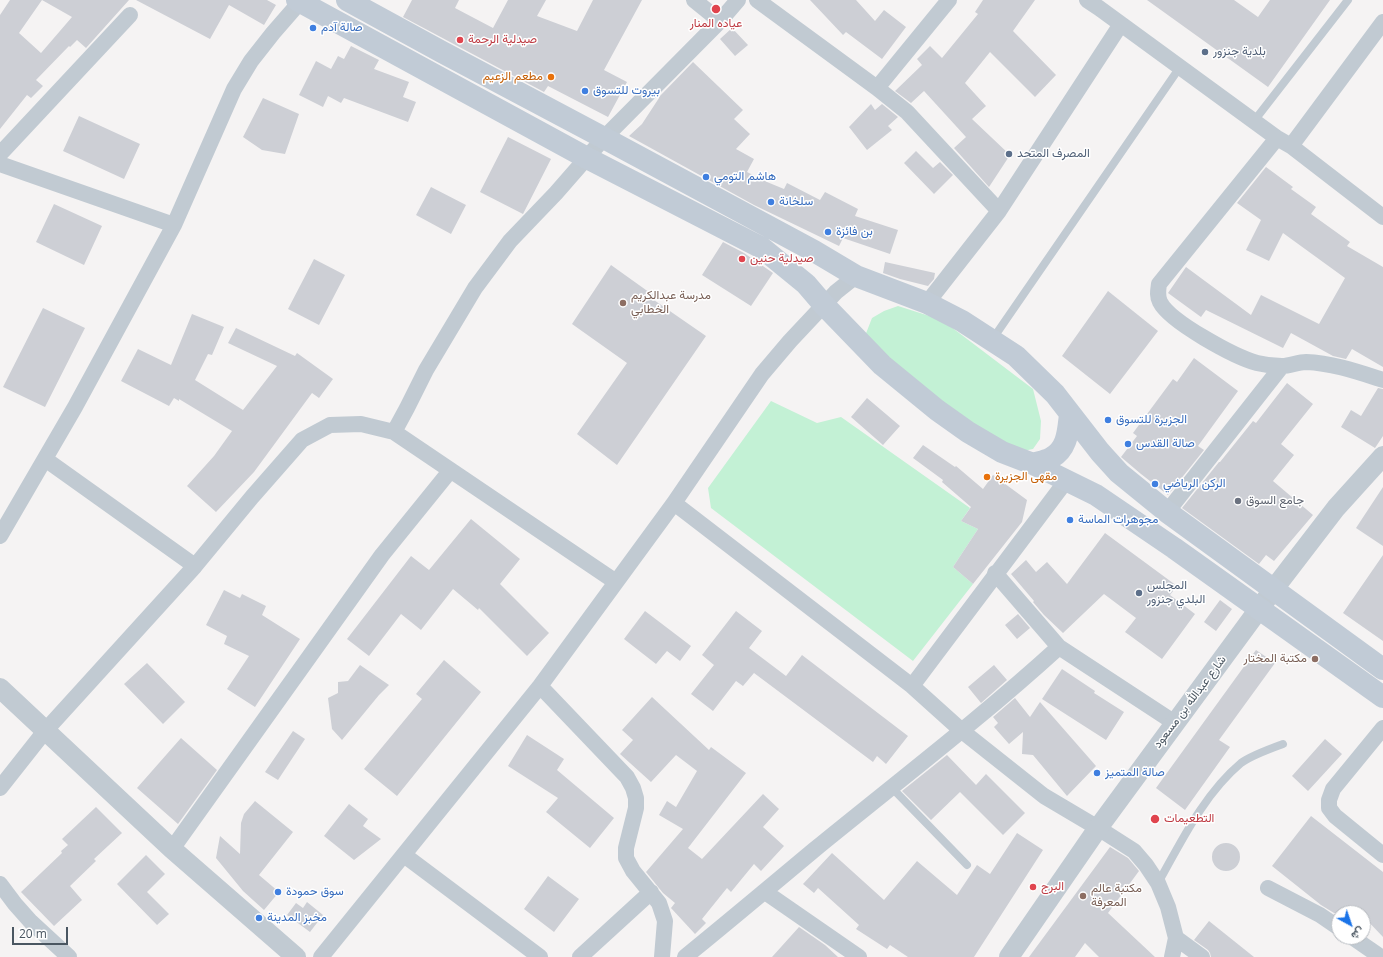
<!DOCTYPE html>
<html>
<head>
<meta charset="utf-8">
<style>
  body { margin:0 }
  #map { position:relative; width:1383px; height:957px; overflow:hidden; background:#f5f3f3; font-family:"Open Sans",Vazirmatn,sans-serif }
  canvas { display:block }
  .north { position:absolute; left:1331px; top:905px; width:40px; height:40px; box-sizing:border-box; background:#fff; border:1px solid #b7bbc0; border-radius:50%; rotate:140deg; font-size:11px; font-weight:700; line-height:16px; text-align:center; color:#4a5661 }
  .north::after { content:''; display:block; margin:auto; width:14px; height:18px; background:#1a73e8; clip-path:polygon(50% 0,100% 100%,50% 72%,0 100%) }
  .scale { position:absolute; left:12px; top:927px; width:56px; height:18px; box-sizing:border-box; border:2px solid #4a5661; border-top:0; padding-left:5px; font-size:12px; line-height:14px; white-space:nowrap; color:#4a5661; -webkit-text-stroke:3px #fff; paint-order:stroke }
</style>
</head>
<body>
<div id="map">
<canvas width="1383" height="957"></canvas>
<div class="north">ش</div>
<div class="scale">20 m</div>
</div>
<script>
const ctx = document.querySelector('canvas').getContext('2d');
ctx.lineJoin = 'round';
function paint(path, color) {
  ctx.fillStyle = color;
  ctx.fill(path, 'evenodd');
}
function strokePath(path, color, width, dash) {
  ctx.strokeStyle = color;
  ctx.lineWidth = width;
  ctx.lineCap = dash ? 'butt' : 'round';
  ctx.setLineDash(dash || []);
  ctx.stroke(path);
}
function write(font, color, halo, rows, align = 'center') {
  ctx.font = font + ' "Open Sans",Vazirmatn,sans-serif';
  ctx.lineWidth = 3;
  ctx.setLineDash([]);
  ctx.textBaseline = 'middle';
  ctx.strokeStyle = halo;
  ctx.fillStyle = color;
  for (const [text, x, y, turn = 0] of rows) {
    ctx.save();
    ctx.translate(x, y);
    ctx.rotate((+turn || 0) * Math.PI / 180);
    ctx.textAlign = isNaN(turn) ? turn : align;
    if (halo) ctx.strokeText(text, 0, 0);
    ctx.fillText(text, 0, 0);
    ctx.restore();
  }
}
const green = new Path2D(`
  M 898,306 L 942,320 L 1033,389 L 1041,421 L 1040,439 L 1033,449 L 1018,452 L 962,423 L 865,336 L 872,318 L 884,311 Z
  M 771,401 L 817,423 L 841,417 L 970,508 L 961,521 L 978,529 L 953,567 L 973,584 L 913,661 L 711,508 L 708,488 Z`);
const building = new Path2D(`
  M 10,0 L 129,0 L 86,48 L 77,40 L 70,47 L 69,46 L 36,80 L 43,86 L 31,98 L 27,95 L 0,129 L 0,15 ZM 42,0 L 72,17 L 41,53 L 19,33 Z
  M 136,0 L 267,0 L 276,5 L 264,25 L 229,5 L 210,39 Z
  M 412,0 L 459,0 L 455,8 L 493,28 L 508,0 L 546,0 L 537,16 L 577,31 L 593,0 L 642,0 L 604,70 L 627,82 L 608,117 L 548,86 L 544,92 L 403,17 Z
  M 810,0 L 856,0 L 875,21 L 884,10 L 906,27 L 882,59 L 846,32 L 843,35 Z
  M 983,0 L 1035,0 L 1013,31 L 1056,75 L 1035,97 L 990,52 L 965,83 L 986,106 L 972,119 L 1010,155 L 989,187 L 954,148 L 966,137 L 924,91 L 911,103 L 895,91 L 922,65 L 917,59 L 930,46 L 942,58 L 978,14 L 975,12 Z
  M 1147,0 L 1234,0 L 1258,17 L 1270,0 L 1330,0 L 1268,87 Z
  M 732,28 L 748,45 L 735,56 L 720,39 Z
  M 351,46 L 379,60 L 374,69 L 409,82 L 403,97 L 416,102 L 408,122 L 344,98 L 341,103 L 328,96 L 323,107 L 299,95 L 316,61 L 331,69 L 338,56 L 344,59 Z
  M 693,62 L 743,110 L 734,119 L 750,134 L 736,149 L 754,159 L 747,172 L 767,182 L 784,189 L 787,183 L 820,200 L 825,192 L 858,209 L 855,216 L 898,230 L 890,254 L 843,238 L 839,246 L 754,205 L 629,136 L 642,124 L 659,98 L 659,97 Z
  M 263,98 L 299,114 L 285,154 L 262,150 L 243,137 Z
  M 871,104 L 875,110 L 882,104 L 898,117 L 888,126 L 892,130 L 867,150 L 849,127 Z
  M 79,116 L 140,144 L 124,179 L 63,151 Z
  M 508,137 L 551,159 L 523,214 L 480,192 Z
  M 916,151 L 933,168 L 940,162 L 953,175 L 934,194 L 904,163 Z
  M 1266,167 L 1293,187 L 1291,189 L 1316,207 L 1311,214 L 1350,242 L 1347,246 L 1383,267 L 1383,367 L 1352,349 L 1346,359 L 1333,356 L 1291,333 L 1283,348 L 1206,310 L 1201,317 L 1168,293 L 1186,267 L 1251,315 L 1261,295 L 1319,324 L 1345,278 L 1283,233 L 1269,261 L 1246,250 L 1261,220 L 1237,203 Z
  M 431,187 L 466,205 L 451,234 L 416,215 Z
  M 54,204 L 102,226 L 84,265 L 36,242 Z
  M 723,242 L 744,253 L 773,273 L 751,306 L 702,275 Z
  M 314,259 L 345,275 L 319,325 L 288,309 Z
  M 885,262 L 935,273 L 934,279 L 928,286 L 900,279 L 883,273 Z
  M 611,265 L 653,295 L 651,298 L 706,336 L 617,465 L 577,434 L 627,363 L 572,324 Z
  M 1108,291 L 1158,331 L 1110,394 L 1062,356 Z
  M 43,308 L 85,328 L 45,407 L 3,387 Z
  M 192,314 L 224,327 L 212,355 L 208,354 L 195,380 L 243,410 L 277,366 L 228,343 L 236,328 L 295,356 L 297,353 L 333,379 L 319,398 L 312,393 L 254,472 L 216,512 L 187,486 L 214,456 L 232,431 L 179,399 L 179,401 L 174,398 L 169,406 L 121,381 L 138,349 L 171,365 Z
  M 1194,358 L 1238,391 L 1198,446 L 1204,450 L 1168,495 L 1141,474 L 1121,457 L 1137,436 L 1133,433 L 1173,379 L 1177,382 Z
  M 1287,383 L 1313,404 L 1281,444 L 1294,455 L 1273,481 L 1313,515 L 1274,561 L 1266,555 L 1259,564 L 1182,508 L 1219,462 L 1220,462 L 1253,421 L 1256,423 Z
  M 1378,388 L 1383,389 L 1383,436 L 1375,448 L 1341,427 L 1351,410 L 1361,416 Z
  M 867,398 L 900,426 L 883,445 L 851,417 Z
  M 923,445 L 955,467 L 956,466 L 983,489 L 993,475 L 1027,500 L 1022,522 L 973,584 L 953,567 L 978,529 L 961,521 L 971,507 L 942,482 L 943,480 L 913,458 Z
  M 1383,487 L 1383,546 L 1356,528 Z
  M 471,519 L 520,559 L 500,584 L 549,633 L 527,656 L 479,608 L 478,610 L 453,589 L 421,630 L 401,614 L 369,656 L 347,639 L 411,556 L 429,570 Z
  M 1105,533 L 1177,586 L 1170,595 L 1195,614 L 1162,659 L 1125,632 L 1136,618 L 1104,594 L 1063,633 L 1044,615 L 1033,602 L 1034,601 L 1011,574 L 1026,560 L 1036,572 L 1047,562 L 1067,584 Z
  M 1383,555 L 1383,641 L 1343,613 Z
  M 224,590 L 240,598 L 242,594 L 266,606 L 262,615 L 300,639 L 255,707 L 227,689 L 249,656 L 224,644 L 227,636 L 206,625 Z
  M 1220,600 L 1232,609 L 1216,631 L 1204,622 Z
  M 645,611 L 691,646 L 680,661 L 667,651 L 656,664 L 624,639 Z
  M 736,611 L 762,631 L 749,648 L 786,676 L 802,655 L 908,736 L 886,764 L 877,756 L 873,762 L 754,673 L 743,686 L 736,681 L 713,711 L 691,694 L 714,665 L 702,655 Z
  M 1018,614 L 1030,628 L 1017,639 L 1005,625 Z
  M 1256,650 L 1275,663 L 1219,740 L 1230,747 L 1185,810 L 1156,788 Z
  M 444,660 L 481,692 L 397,796 L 364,769 L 422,699 L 416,694 Z
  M 147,663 L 185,702 L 163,724 L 124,684 Z
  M 360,665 L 389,685 L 379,695 L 342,740 L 332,729 L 328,698 L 338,693 L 338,682 L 348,681 Z
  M 994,665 L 1007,680 L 981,703 L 968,687 Z
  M 1062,669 L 1095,691 L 1094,693 L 1124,712 L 1106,740 L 1042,699 Z
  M 652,697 L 709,750 L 711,747 L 746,773 L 688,848 L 702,859 L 763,794 L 779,809 L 763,827 L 784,846 L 761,871 L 754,864 L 731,892 L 727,888 L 702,919 L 706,923 L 695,934 L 671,908 L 675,903 L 663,893 L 646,872 L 683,829 L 659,815 L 667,801 L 676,807 L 697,771 L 676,755 L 651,782 L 620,754 L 633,740 L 622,730 Z
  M 1015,698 L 1030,717 L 1040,702 L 1096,766 L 1067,796 L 1033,755 L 1022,754 L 1023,732 L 1009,744 L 994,727 L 998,723 L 993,717 Z
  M 293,731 L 305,739 L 278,780 L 265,772 Z
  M 527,735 L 564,759 L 557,770 L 614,818 L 590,848 L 546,812 L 558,798 L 508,766 Z
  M 181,738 L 217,770 L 178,824 L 137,788 Z
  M 1325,739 L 1342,754 L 1308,791 L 1292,776 Z
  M 947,755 L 976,785 L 986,774 L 1025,813 L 1003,835 L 960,792 L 931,820 L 902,791 Z
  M 255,801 L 293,832 L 259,875 L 279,892 L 264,910 L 243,891 L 216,858 L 220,836 L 240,854 L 241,823 L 244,814 Z
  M 349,804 L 368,819 L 363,826 L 381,839 L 354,860 L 324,836 Z
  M 96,807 L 122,833 L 94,859 L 96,861 L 70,886 L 82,900 L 54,926 L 21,892 L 62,853 L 61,851 L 68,845 L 62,839 Z
  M 1311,816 L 1383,872 L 1383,937 L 1363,916 L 1363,913 L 1334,913 L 1321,905 L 1272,866 Z
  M 1017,833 L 1043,850 L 974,957 L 908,957 L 890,945 L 887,949 L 856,929 L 859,925 L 818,888 L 814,893 L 803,884 L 832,853 L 884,900 L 917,861 L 957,895 L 977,865 L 990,874 Z
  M1212 857a14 14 0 1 1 28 0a14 14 0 1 1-28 0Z
  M 1110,847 L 1128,858 L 1139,871 L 1108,913 L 1155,957 L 1099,957 L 1085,943 L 1075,957 L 1029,957 Z
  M 146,855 L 165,874 L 147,892 L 169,914 L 157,925 L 117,884 Z
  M 548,876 L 579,899 L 554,932 L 524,909 Z
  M 307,902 L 323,915 L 310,932 L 287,915 L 296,903 L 303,908 Z
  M 1209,921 L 1254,957 L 1211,957 L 1210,953 L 1208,950 L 1194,940 Z
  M 799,927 L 825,945 L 838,957 L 772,957 Z`);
const service = new Path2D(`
  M 1254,121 L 1348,0
  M 992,340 L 1180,67
  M 892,788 L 967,865
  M 1158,883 C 1181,842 1204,794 1241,763 C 1249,757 1272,748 1283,744`);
const minor = new Path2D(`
  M 694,0 L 720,21
  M 757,0 L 877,88 L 907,112 L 999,211 L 1121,24
  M 1087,0 L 1099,8 L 1277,138 L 1291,146 L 1383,217
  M 877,88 L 949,0
  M 1277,138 L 1159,284 C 1158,291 1157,296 1160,302 C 1170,322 1235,357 1257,363 C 1265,365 1274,366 1282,366 C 1290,366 1298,362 1306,362 C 1332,363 1358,372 1383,380
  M 1291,146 L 1383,22
  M 0,154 L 130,15
  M 0,164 L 174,225
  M 927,303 L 999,211
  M 394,432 L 407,408 L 426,370 L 475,288 L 510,241 L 556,193 L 604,138 L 720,21 L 738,0
  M 45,459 L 195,566
  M 674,503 L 912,686 L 962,731 L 1044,796 L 1098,828 L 1134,851 L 1146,865 L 1158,883 L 1168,907 L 1176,938 L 1172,957
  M 1167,512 L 1282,366
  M 0,536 L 75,407 L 174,225 L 234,89 L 251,61 L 273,33 L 300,2
  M 1059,647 L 1175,723
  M 540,686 L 627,777 L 633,788 L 636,798 L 636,808 L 626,848 L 626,858 L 633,871 L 659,903 L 665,921 L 662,957
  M 912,686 L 1066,481
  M 1383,728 L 1333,789 L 1329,800 L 1329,808 L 1335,816 L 1383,855
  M 0,788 L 45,731 L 195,566 L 252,497 L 302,440 L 330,425 L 361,424 L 394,432 L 616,582
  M 172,849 L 382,555 L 450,471
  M 404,855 L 540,957
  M 0,884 L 15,904 L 31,922 L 69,957
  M 1268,888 L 1320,915 L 1339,928
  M 765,892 L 859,957
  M 1352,937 L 1381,957
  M 1176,938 L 1202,957
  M 321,957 L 540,686 L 674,503 L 762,374 L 790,341 L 836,292 L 856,276
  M 580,957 L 651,892
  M 685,957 C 728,922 771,886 814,850 C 896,783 980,719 1059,647 L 995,573`);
const tertiary = new Path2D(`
  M 0,688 L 172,849 L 296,957
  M 1009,957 L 1098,828 L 1273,590 L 1336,508 L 1383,456`);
const secondary = new Path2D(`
  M 297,0 L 587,158 L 762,248 L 806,284 L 824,305 L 882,365 L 937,410 L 968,432 L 1002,452 L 1033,464 L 1096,495 L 1174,548 L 1383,697
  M 347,0 L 442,52 L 604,138 L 814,251 L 856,276 L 927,303 L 962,321 L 1016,356 L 1055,394 L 1100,452 L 1119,473 L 1167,512 L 1383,669
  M 1033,464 C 1039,462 1046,461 1051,458 C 1068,449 1068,430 1070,414`);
const markers = [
  [716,9,5,"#e0444e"],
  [313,28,4,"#3f7fe0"],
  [460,40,4,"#e0444e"],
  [1205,52,4,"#5c6f8a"],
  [551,77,4,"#e8710a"],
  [585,91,4,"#3f7fe0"],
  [1009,154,4,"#5c6f8a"],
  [706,177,4,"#3f7fe0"],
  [771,202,4,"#3f7fe0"],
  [828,232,4,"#3f7fe0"],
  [742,259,4,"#e0444e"],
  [623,303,4,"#8d6e63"],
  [1108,420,4,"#3f7fe0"],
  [1128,444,4,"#3f7fe0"],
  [987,477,4,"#e8710a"],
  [1155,484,4,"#3f7fe0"],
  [1238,501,4,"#6b7280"],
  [1070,520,4,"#3f7fe0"],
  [1139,593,4,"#5c6f8a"],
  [1315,659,4,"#8d6e63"],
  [1097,773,4,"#3f7fe0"],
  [1155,819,5,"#e0444e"],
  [1033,887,4,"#e0444e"],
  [278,892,4,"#3f7fe0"],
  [1083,896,4,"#8d6e63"],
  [259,918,4,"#3f7fe0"]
];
const healthNames = [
  ["عياده المنار",716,24,"center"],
  ["صيدلية الرحمة",468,40],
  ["صيدلية حنين",750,259],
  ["التطعيمات",1164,819],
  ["البرج",1041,887]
];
const shopNames = [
  ["صالة آدم",321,28],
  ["بيروت للتسوق",593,91],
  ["هاشم التومي",714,177],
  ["سلخانة",779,202],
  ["بن فائزة",836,232],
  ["الجزيرة للتسوق",1116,420],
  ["صالة القدس",1136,444],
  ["الركن الرياضي",1163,484],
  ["مجوهرات الماسة",1078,520],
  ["صالة المتميز",1105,773],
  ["سوق حمودة",286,892],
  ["مخبز المدينة",267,918]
];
const serviceNames = [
  ["بلدية جنزور",1213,52],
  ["المصرف المتحد",1017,154],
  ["المجلس",1147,586],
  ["البلدي جنزور",1147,600]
];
const foodNames = [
  ["مطعم الزعيم",543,77],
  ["مقهى الجزيرة",995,477,"left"]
];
const educationNames = [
  ["مدرسة عبدالكريم",631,296],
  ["الخطابي",631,310],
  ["مكتبة المختار",1307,659,"right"],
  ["مكتبة عالم",1091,889],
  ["المعرفة",1091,903]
];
const worshipNames = [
  ["جامع السوق",1246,501]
];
const streetNames = [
  ["شارع عبدالله بن مسعود",1190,702,-53]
];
paint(green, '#c3f1d5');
paint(building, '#cdcfd5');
strokePath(service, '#c1cad2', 8);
strokePath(minor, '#c1cad2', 16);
strokePath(tertiary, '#c1cad2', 20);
strokePath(secondary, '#c1cbd6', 22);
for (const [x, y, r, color] of markers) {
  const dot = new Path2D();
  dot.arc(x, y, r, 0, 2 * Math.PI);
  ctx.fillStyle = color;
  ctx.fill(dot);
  strokePath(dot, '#fff', 1.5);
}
write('12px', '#be3a42', '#fff', healthNames, 'left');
write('12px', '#366cbe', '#fff', shopNames, 'left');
write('12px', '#4e5e75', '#fff', serviceNames, 'left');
write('12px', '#c56008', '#fff', foodNames, 'right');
write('12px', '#785e54', '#fff', educationNames, 'left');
write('12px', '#5b616d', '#fff', worshipNames, 'left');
write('12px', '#4a5661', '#fff', streetNames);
</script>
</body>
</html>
